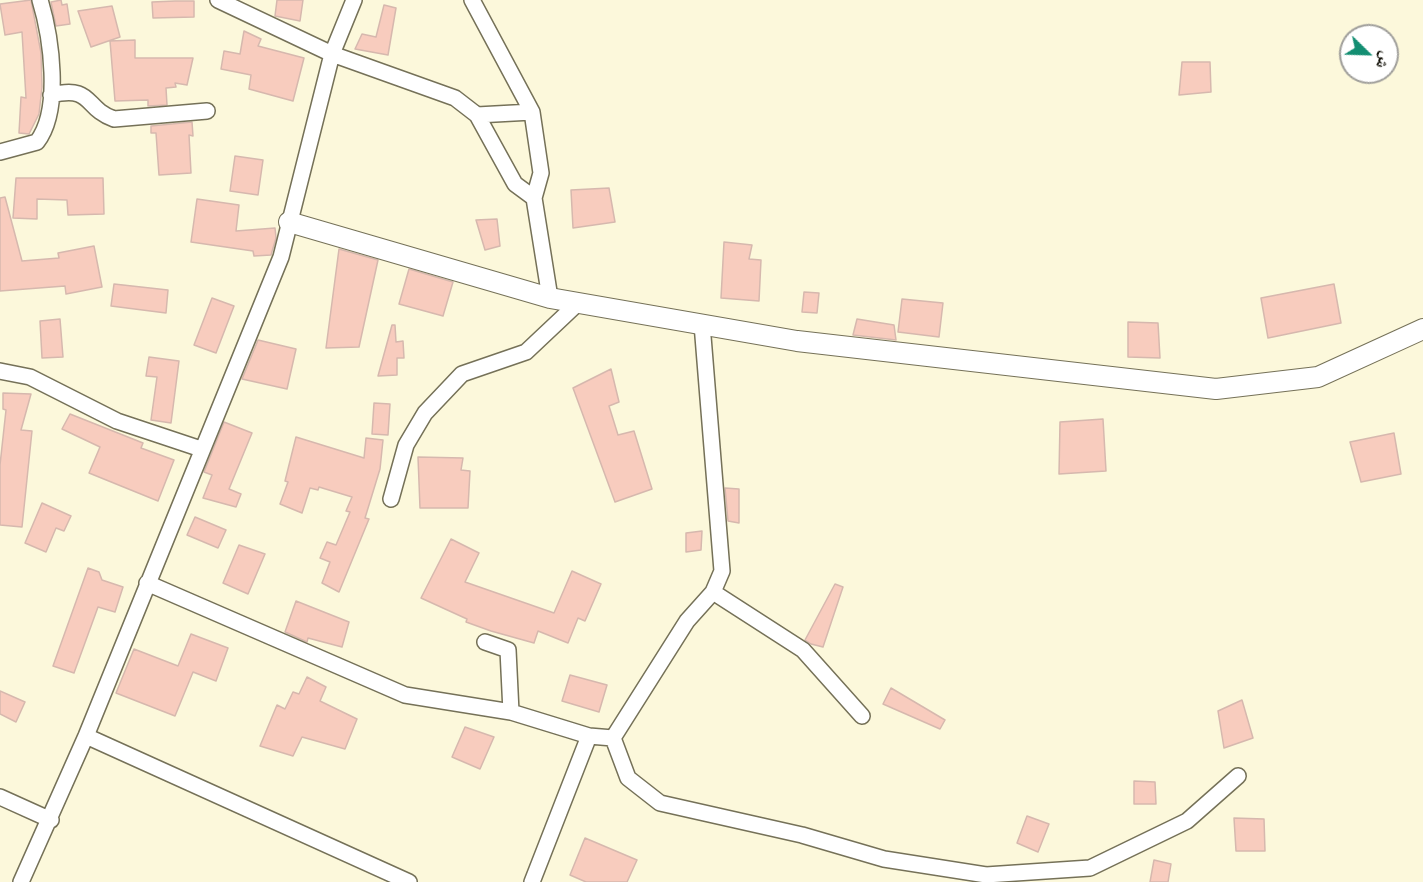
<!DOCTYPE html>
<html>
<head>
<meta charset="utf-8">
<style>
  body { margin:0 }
  #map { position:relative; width:1423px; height:882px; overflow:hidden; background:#fcf8db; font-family:"Crimson Pro","Noto Naskh Arabic",serif }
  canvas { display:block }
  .north { position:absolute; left:1339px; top:24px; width:60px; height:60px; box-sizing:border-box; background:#fff; border:2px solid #a09f9b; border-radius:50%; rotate:113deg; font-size:16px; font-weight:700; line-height:24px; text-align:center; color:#110f06 }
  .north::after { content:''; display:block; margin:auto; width:21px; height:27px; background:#138e72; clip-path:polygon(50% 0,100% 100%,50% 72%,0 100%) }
</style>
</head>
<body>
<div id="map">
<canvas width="1423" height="882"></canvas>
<div class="north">ش</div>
</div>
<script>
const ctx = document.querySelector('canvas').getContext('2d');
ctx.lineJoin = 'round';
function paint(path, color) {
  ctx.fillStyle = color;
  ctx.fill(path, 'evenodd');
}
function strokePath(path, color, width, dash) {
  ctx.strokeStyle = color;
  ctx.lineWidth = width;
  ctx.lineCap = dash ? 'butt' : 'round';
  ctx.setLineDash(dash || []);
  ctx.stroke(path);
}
const building = new Path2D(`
  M 31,0 L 41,53 L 42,87 L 39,114 L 29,134 L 19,133 L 21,97 L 26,98 L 22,32 L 5,35 L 0,4 Z
  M 61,0 L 62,5 L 67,4 L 70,24 L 56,26 L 51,2 Z
  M 277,0 L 303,0 L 300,21 L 275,16 Z
  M 175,1 L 194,1 L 194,17 L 153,18 L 152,2 Z
  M 384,5 L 396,8 L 388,55 L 355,49 L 362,34 L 376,37 Z
  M 112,6 L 120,37 L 91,47 L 78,11 Z
  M 244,31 L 261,39 L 258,46 L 304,58 L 293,101 L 249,89 L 251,75 L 221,69 L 224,51 L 240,54 Z
  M 135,40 L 135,58 L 193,58 L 187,85 L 175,83 L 176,87 L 166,88 L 167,105 L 148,106 L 148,100 L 115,101 L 110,41 Z
  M 1182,62 L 1210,62 L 1211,92 L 1179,95 Z
  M 192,122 L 193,136 L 189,135 L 191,173 L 159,175 L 156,133 L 151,133 L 151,126 Z
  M 235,156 L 263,160 L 258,195 L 230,191 Z
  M 16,178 L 103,178 L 104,214 L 68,215 L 67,200 L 37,199 L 37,219 L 13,218 Z
  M 609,188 L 615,222 L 573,228 L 571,190 Z
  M 5,197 L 22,261 L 59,258 L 58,253 L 94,246 L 102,287 L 66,294 L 65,286 L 0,291 L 0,198 Z
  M 197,199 L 239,205 L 236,231 L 275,228 L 276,238 L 271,255 L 254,256 L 253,251 L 191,242 Z
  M 497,219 L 500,246 L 485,250 L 476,220 Z
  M 724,242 L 752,245 L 749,259 L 761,260 L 759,301 L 721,298 Z
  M 339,249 L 378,260 L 359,347 L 326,348 Z
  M 409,269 L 453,282 L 443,316 L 399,304 Z
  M 114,284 L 168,290 L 166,313 L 111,306 Z
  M 1334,284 L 1341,323 L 1268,338 L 1261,298 Z
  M 804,292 L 819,293 L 817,313 L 802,312 Z
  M 212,298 L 234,306 L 216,353 L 194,345 Z
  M 902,299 L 943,303 L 939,337 L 898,332 Z
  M 60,319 L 63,357 L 42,358 L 40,321 Z
  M 857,319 L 894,325 L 896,340 L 853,335 Z
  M 1128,322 L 1158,323 L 1160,358 L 1128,357 Z
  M 392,325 L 395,325 L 396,342 L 403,341 L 404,358 L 397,358 L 397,375 L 378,376 Z
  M 258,340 L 296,349 L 287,389 L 242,379 Z
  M 149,357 L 179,361 L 171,423 L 151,420 L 157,377 L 146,376 Z
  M 611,369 L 619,402 L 609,406 L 618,435 L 634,431 L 652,489 L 615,502 L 573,388 Z
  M 3,393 L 31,394 L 21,430 L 32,431 L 22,527 L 0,525 L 0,465 L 6,410 L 3,409 Z
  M 374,403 L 390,404 L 388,435 L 372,434 Z
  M 70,414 L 143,443 L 141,448 L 174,460 L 158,501 L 89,473 L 100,447 L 62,429 Z
  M 1103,419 L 1106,471 L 1059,474 L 1060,422 Z
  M 224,422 L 252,433 L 229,489 L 241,494 L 236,507 L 203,498 L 212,475 L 204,472 Z
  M 1394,433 L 1401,474 L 1361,482 L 1350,442 Z
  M 296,437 L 364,458 L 366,438 L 383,440 L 380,469 L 365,518 L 369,519 L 339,592 L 322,583 L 330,562 L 320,558 L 327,542 L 336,545 L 350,512 L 346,511 L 352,497 L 319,487 L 318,490 L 310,488 L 302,513 L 280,504 L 288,482 L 285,481 Z
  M 418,457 L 463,458 L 461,470 L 470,471 L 468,508 L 420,508 Z
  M 725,488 L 739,489 L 739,523 L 728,521 Z
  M 42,503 L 71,516 L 64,531 L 56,528 L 46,552 L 25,543 Z
  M 195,517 L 226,530 L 218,548 L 187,535 Z
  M 702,531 L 701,550 L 686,552 L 686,533 Z
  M 451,539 L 479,553 L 465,582 L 554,613 L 572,571 L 601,584 L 585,621 L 578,618 L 568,643 L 538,631 L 534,643 L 491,631 L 466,622 L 467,619 L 421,598 Z
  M 239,545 L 265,554 L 248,594 L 223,583 Z
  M 88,568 L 99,572 L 102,580 L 123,587 L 115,612 L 98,607 L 74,673 L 53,666 Z
  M 835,584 L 843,587 L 823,647 L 811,644 L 805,640 Z
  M 296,601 L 349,622 L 342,647 L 308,638 L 307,642 L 285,632 Z
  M 191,634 L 228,648 L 216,681 L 193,672 L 175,716 L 116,693 L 134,649 L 178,666 Z
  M 570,675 L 607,685 L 599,712 L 562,701 Z
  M 307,677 L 326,687 L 320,701 L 357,719 L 345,749 L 302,737 L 293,756 L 260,746 L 277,705 L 285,709 L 293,692 L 299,694 Z
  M 891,688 L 945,720 L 940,729 L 883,704 Z
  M 0,691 L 25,702 L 16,722 L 0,714 Z
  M 1242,700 L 1253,738 L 1224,748 L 1218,711 Z
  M 465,727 L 494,737 L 480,769 L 452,757 Z
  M 1134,781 L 1155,782 L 1156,804 L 1134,804 Z
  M 1027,816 L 1049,824 L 1038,852 L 1017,843 Z
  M 1234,818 L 1264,819 L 1265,851 L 1236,851 Z
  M 585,838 L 637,860 L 627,882 L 586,882 L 570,875 Z
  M 1154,860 L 1171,864 L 1168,882 L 1150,882 Z`);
const minor = new Path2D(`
  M 354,0 L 332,54 L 455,98 L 477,115
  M 472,0 L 532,112 L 541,173 L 534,198 L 550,298
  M 51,95 C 94,85 83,108 114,119 L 207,111
  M 532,112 L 477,115 L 515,184 L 534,198
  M 0,152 L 37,142 C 62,110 51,36 40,0
  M 702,324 L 722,571 L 713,592
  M 0,371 L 30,377 L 117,421 L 201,449
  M 391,499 L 406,445 L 425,413 L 462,374 L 526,352 L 578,303
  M 147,583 L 405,695 L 511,712 L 589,736 L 613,738 L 628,778 L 660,803 L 802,835 L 884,859 L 986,875 L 1090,868 L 1187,821 L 1238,776
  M 485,642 L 508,650 L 511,712
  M 86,736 L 409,882
  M 613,738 L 687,621 L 713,592 L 803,650 L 862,716
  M 0,797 L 51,820
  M 21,882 L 86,736 L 281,257 L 332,54 L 218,0
  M 532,882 L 589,736`);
const tertiary = new Path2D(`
  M 289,222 L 550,298 L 797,341 L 1216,389 L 1318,377 L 1423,329`);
paint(building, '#f8ccbe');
strokePath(building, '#d6b8ae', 1.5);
strokePath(minor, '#757158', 18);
strokePath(tertiary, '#757158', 22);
strokePath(minor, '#fff', 15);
strokePath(tertiary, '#fff', 20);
</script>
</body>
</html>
